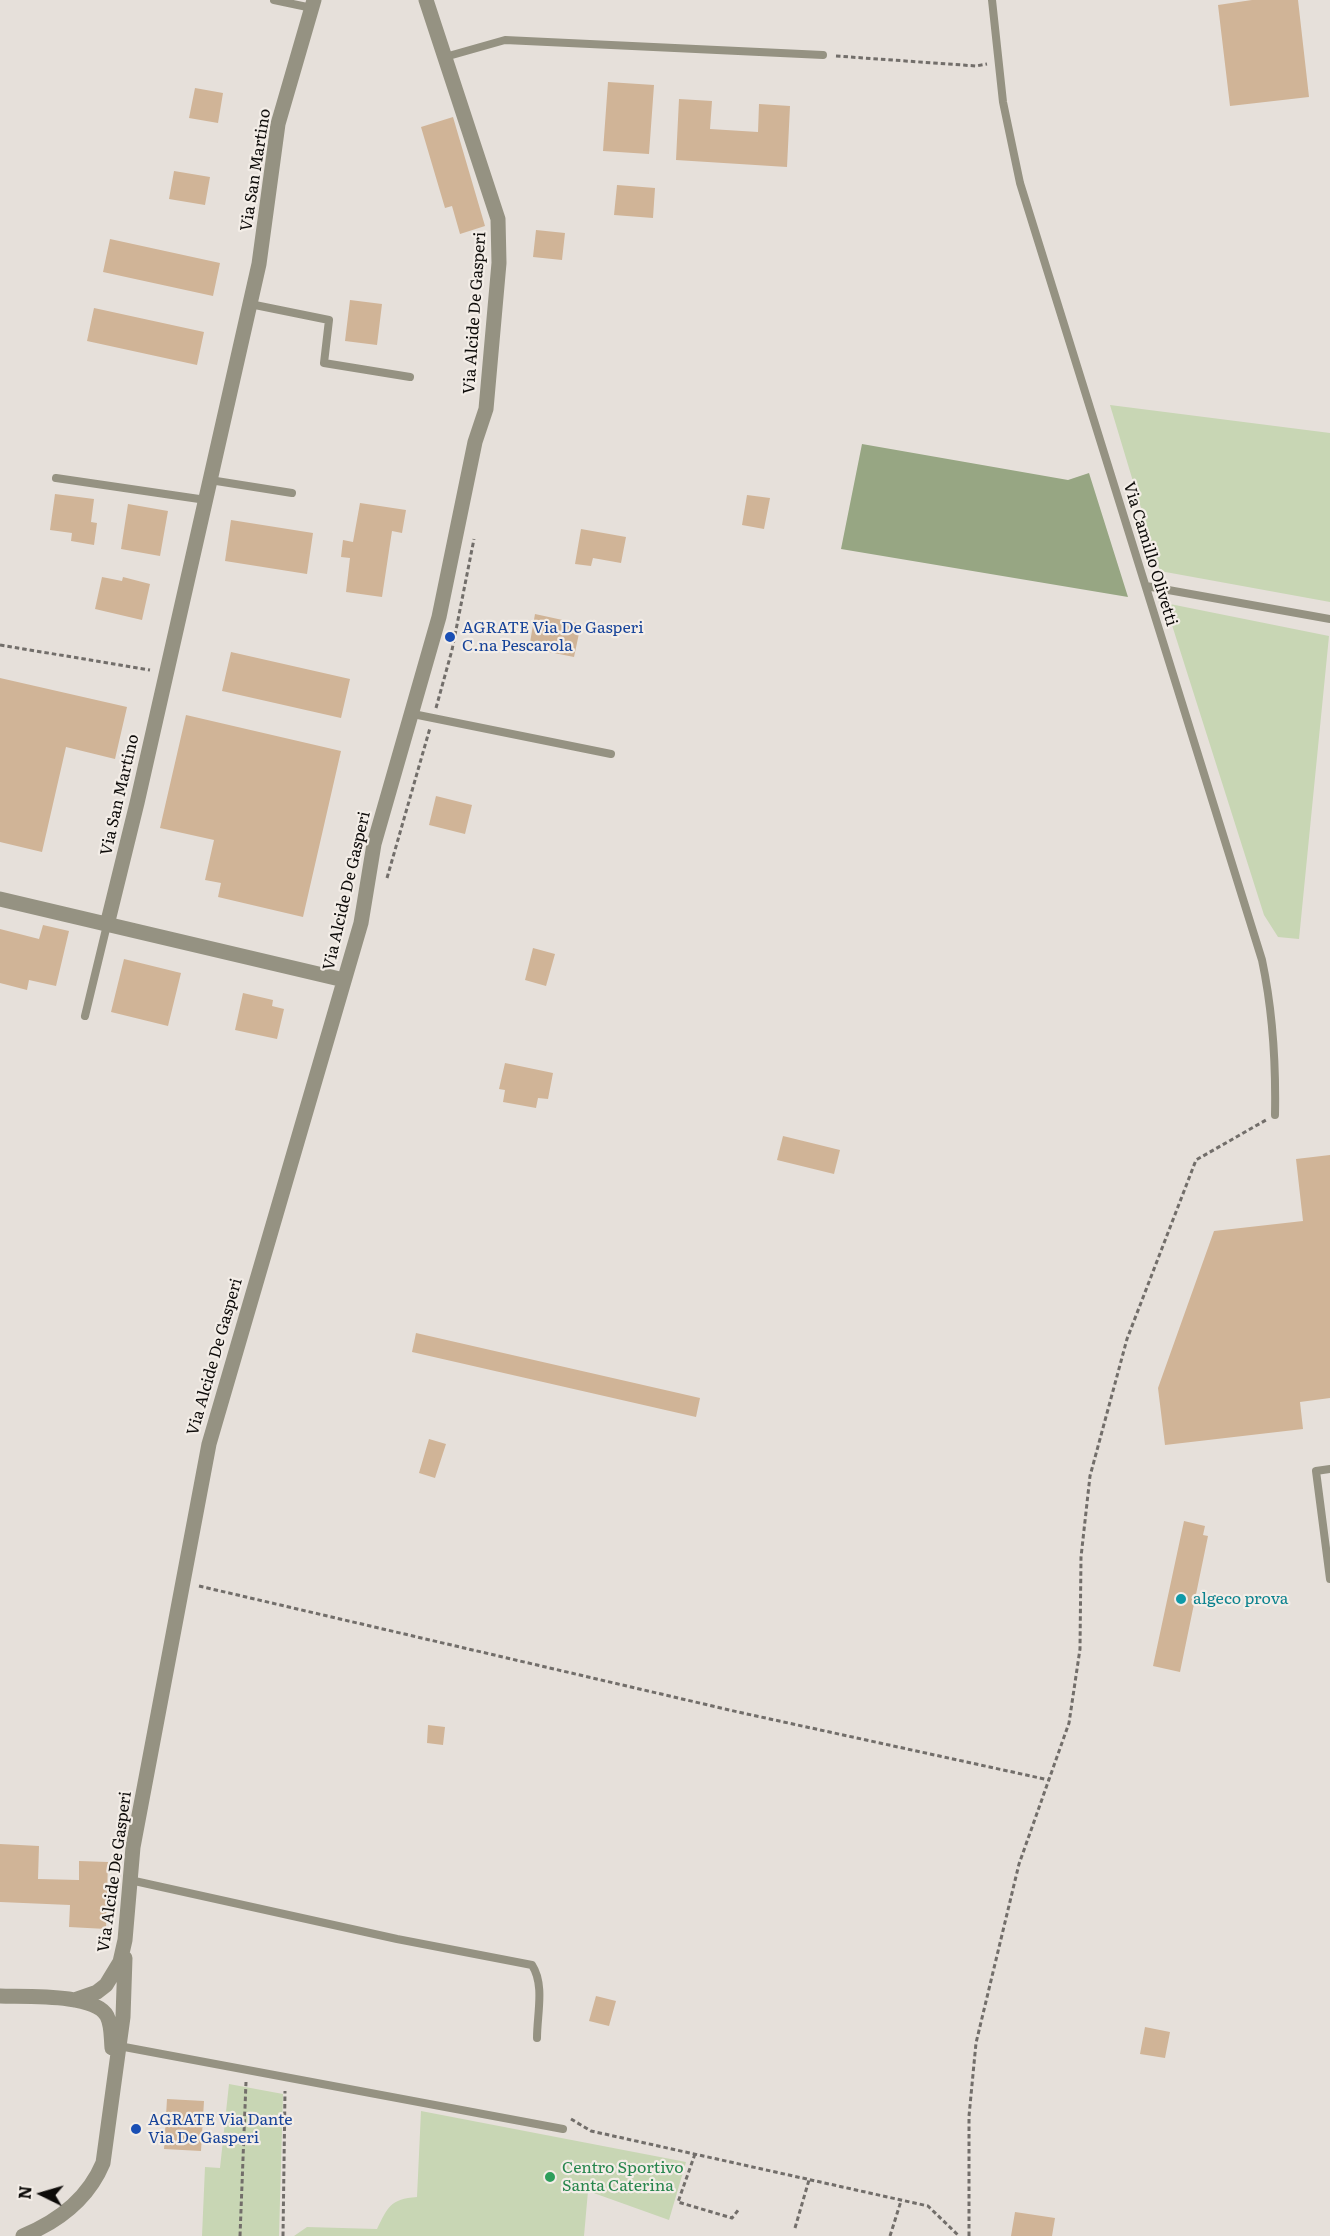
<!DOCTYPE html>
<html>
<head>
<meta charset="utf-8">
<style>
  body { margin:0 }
  #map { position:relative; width:1330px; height:2236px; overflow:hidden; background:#e6e0da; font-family:Literata,serif }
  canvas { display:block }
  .north { position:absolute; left:12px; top:2164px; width:60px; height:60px; -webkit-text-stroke:4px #f3ede7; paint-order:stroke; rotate:275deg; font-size:16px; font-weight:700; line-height:24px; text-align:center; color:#0d0b09 }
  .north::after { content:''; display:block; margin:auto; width:21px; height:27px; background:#0d0b09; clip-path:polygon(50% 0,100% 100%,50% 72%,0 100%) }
</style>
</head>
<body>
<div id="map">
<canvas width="1330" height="2236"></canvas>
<div class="north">N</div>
</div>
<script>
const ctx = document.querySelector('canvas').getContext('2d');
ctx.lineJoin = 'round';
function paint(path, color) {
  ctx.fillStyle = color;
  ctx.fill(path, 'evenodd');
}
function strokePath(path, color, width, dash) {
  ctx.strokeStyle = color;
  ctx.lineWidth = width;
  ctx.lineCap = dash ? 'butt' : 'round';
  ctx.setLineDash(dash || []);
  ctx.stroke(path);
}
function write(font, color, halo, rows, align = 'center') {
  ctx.font = font + ' Literata,serif';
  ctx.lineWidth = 4.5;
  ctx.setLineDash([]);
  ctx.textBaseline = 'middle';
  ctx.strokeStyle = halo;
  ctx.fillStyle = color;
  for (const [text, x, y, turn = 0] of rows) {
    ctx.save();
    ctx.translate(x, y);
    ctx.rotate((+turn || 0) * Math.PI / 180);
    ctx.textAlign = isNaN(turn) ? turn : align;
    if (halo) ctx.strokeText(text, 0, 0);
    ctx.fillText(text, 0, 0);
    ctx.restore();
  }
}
const green = new Path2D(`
  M 1110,405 L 1330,433 L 1330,602 L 1160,571 Z
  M 1165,603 L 1329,636 L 1299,939 L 1278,937 L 1264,915 Z
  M 229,2084 L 283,2094 L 279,2236 L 202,2236 L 205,2167 L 220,2168 Z
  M 421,2111 L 686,2162 L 669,2220 L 588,2191 L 584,2236 L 294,2236 L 307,2227 L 377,2229 C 388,2207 390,2199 417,2197 Z`);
const forest = new Path2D(`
  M 862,444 L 1068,480 L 1089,473 L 1128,597 L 841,549 Z`);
const building = new Path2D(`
  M 1252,0 L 1298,0 L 1309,97 L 1230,106 L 1218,5 Z
  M 608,82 L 654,85 L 649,154 L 603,151 Z
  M 195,88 L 223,93 L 218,123 L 189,118 Z
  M 679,99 L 712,101 L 710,129 L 758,132 L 759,104 L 790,106 L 787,167 L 676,160 Z
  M 453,117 L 485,226 L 460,234 L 452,206 L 445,208 L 421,127 Z
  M 174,171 L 210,177 L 205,205 L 169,199 Z
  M 617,185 L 655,188 L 653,218 L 614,215 Z
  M 536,230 L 565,233 L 562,260 L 533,257 Z
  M 110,239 L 220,263 L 213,296 L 103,272 Z
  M 350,300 L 382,304 L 377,345 L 345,341 Z
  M 94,308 L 204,332 L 197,365 L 87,341 Z
  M 55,494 L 94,499 L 91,522 L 97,523 L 94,545 L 71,541 L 72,533 L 50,530 Z
  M 747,495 L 770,498 L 764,529 L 742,525 Z
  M 360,503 L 406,510 L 402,533 L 392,531 L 382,597 L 346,592 L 350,558 L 341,557 L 343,540 L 353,542 Z
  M 128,504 L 168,511 L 160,556 L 121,549 Z
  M 231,520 L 313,533 L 307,574 L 225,561 Z
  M 581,529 L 626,537 L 621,563 L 593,558 L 591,566 L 575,564 Z
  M 102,577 L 122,581 L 123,577 L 150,584 L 142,620 L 95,609 Z
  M 535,614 L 581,624 L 574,657 L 529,648 Z
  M 231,652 L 350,679 L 341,718 L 222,691 Z
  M 0,678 L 127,707 L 115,759 L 66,747 L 42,852 L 0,842 Z
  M 186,715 L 341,751 L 303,917 L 218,897 L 221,883 L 205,880 L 214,840 L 160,828 Z
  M 436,796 L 472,805 L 465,834 L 429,825 Z
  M 43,925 L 69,931 L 56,986 L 29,980 L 27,990 L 0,983 L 0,929 L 39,939 Z
  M 533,948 L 555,954 L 546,986 L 525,980 Z
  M 124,959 L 181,973 L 168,1026 L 111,1012 Z
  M 243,993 L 273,1000 L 272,1006 L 284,1009 L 277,1039 L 235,1030 Z
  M 505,1063 L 553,1073 L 548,1099 L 538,1098 L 536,1108 L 503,1102 L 505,1090 L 499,1089 Z
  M 783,1136 L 840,1150 L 834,1174 L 777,1160 Z
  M 1330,1155 L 1330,1398 L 1300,1402 L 1303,1429 L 1165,1445 L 1158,1388 L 1214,1231 L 1303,1221 L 1296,1159 Z
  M 416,1333 L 700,1398 L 696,1417 L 412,1352 Z
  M 429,1439 L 446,1444 L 435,1478 L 419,1473 Z
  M 1184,1521 L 1205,1526 L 1203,1535 L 1208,1536 L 1180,1672 L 1153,1666 Z
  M 428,1725 L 445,1727 L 443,1745 L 427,1743 Z
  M 0,1844 L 39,1846 L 38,1879 L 79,1880 L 79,1861 L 108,1862 L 106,1929 L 69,1927 L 70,1905 L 0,1902 Z
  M 596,1996 L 616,2001 L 609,2026 L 589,2021 Z
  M 1145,2027 L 1170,2032 L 1165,2058 L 1140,2054 Z
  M 167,2099 L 204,2101 L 201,2151 L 164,2149 Z
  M 1015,2212 L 1055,2218 L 1052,2236 L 1011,2236 Z`);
const path = new Path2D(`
  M 836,56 L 976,66 L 987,64
  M 0,645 L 150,670
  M 436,708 L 452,650 L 474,539
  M 387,878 L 430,728
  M 199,1586 L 738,1712 L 1049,1780
  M 571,2119 L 591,2131 L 928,2206 L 959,2236
  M 695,2154 L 678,2202 L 732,2218 L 739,2209
  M 795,2228 L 809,2180
  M 240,2236 L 246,2082
  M 283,2236 L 285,2091
  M 890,2236 L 901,2201
  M 969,2236 L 969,2116 L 976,2043 L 1019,1864 L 1069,1723 L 1080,1649 L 1081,1557 L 1090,1476 L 1127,1339 L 1196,1160 L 1266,1120`);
const service = new Path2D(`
  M 274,0 L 312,8
  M 992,0 L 1003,102 L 1020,183 L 1262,960 C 1273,1012 1276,1062 1275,1115
  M 445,57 L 505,40 L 823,55
  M 250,304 L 329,320 L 324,363 L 410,377
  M 56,478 L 206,500
  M 210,480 L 292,493
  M 1146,586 L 1330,619
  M 413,714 L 611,754
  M 85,1016 L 107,925
  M 1330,1469 L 1316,1471 L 1330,1579
  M 130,1880 L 397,1939 L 532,1965 C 545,1985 537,2014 537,2038
  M 119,2046 L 563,2129`);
const minor = new Path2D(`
  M 0,899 L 344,980
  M 107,925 L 137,803 L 259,264 L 278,124 L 314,0
  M 0,1996 C 24,1997 95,1993 107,2016 C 112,2026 111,2038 112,2048
  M 74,2000 L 97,1992 L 106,1985 L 120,1962 L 125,1940 L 133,1847 L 209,1444 L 361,923 L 374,844 L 439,617 L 475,442 L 486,409 L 499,263 L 498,219 L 426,0
  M 23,2236 C 57,2222 88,2199 103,2163 L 123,2017 L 125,1958`);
const markers = [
  [450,637,6,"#1a4fb4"],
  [1181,1599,6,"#0f9aa8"],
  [136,2129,6,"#1a4fb4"],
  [550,2177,6,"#2e9e5b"]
];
const streetNames = [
  ["Via San Martino",256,170,-81],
  ["Via Alcide De Gasperi",475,313,-86],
  ["Via Camillo Olivetti",1150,554,73],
  ["Via San Martino",120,795,-77],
  ["Via Alcide De Gasperi",347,891,-77],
  ["Via Alcide De Gasperi",215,1357,-74],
  ["Via Alcide De Gasperi",115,1872,-82]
];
const transitNames = [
  ["AGRATE Via De Gasperi",462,628],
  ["C.na Pescarola",462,646],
  ["AGRATE Via Dante",148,2120],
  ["Via De Gasperi",148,2138]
];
const cultureNames = [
  ["algeco prova",1193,1599]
];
const leisureNames = [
  ["Centro Sportivo",562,2168],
  ["Santa Caterina",562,2186]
];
paint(green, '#c8d6b4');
paint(forest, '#97a683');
paint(building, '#d0b497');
strokePath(path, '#726e6a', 3, [4.5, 3]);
strokePath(service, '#959282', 8);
strokePath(minor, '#959282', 15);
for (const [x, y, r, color] of markers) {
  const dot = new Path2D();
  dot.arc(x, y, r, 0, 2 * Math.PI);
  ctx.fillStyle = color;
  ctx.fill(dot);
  strokePath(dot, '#f3ede7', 2);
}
write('16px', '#0d0b09', '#f3ede7', streetNames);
write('16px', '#164399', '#f3ede7', transitNames, 'left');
write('16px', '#0d838f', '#f3ede7', cultureNames, 'left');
write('16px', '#27864d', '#f3ede7', leisureNames, 'left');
</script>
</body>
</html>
